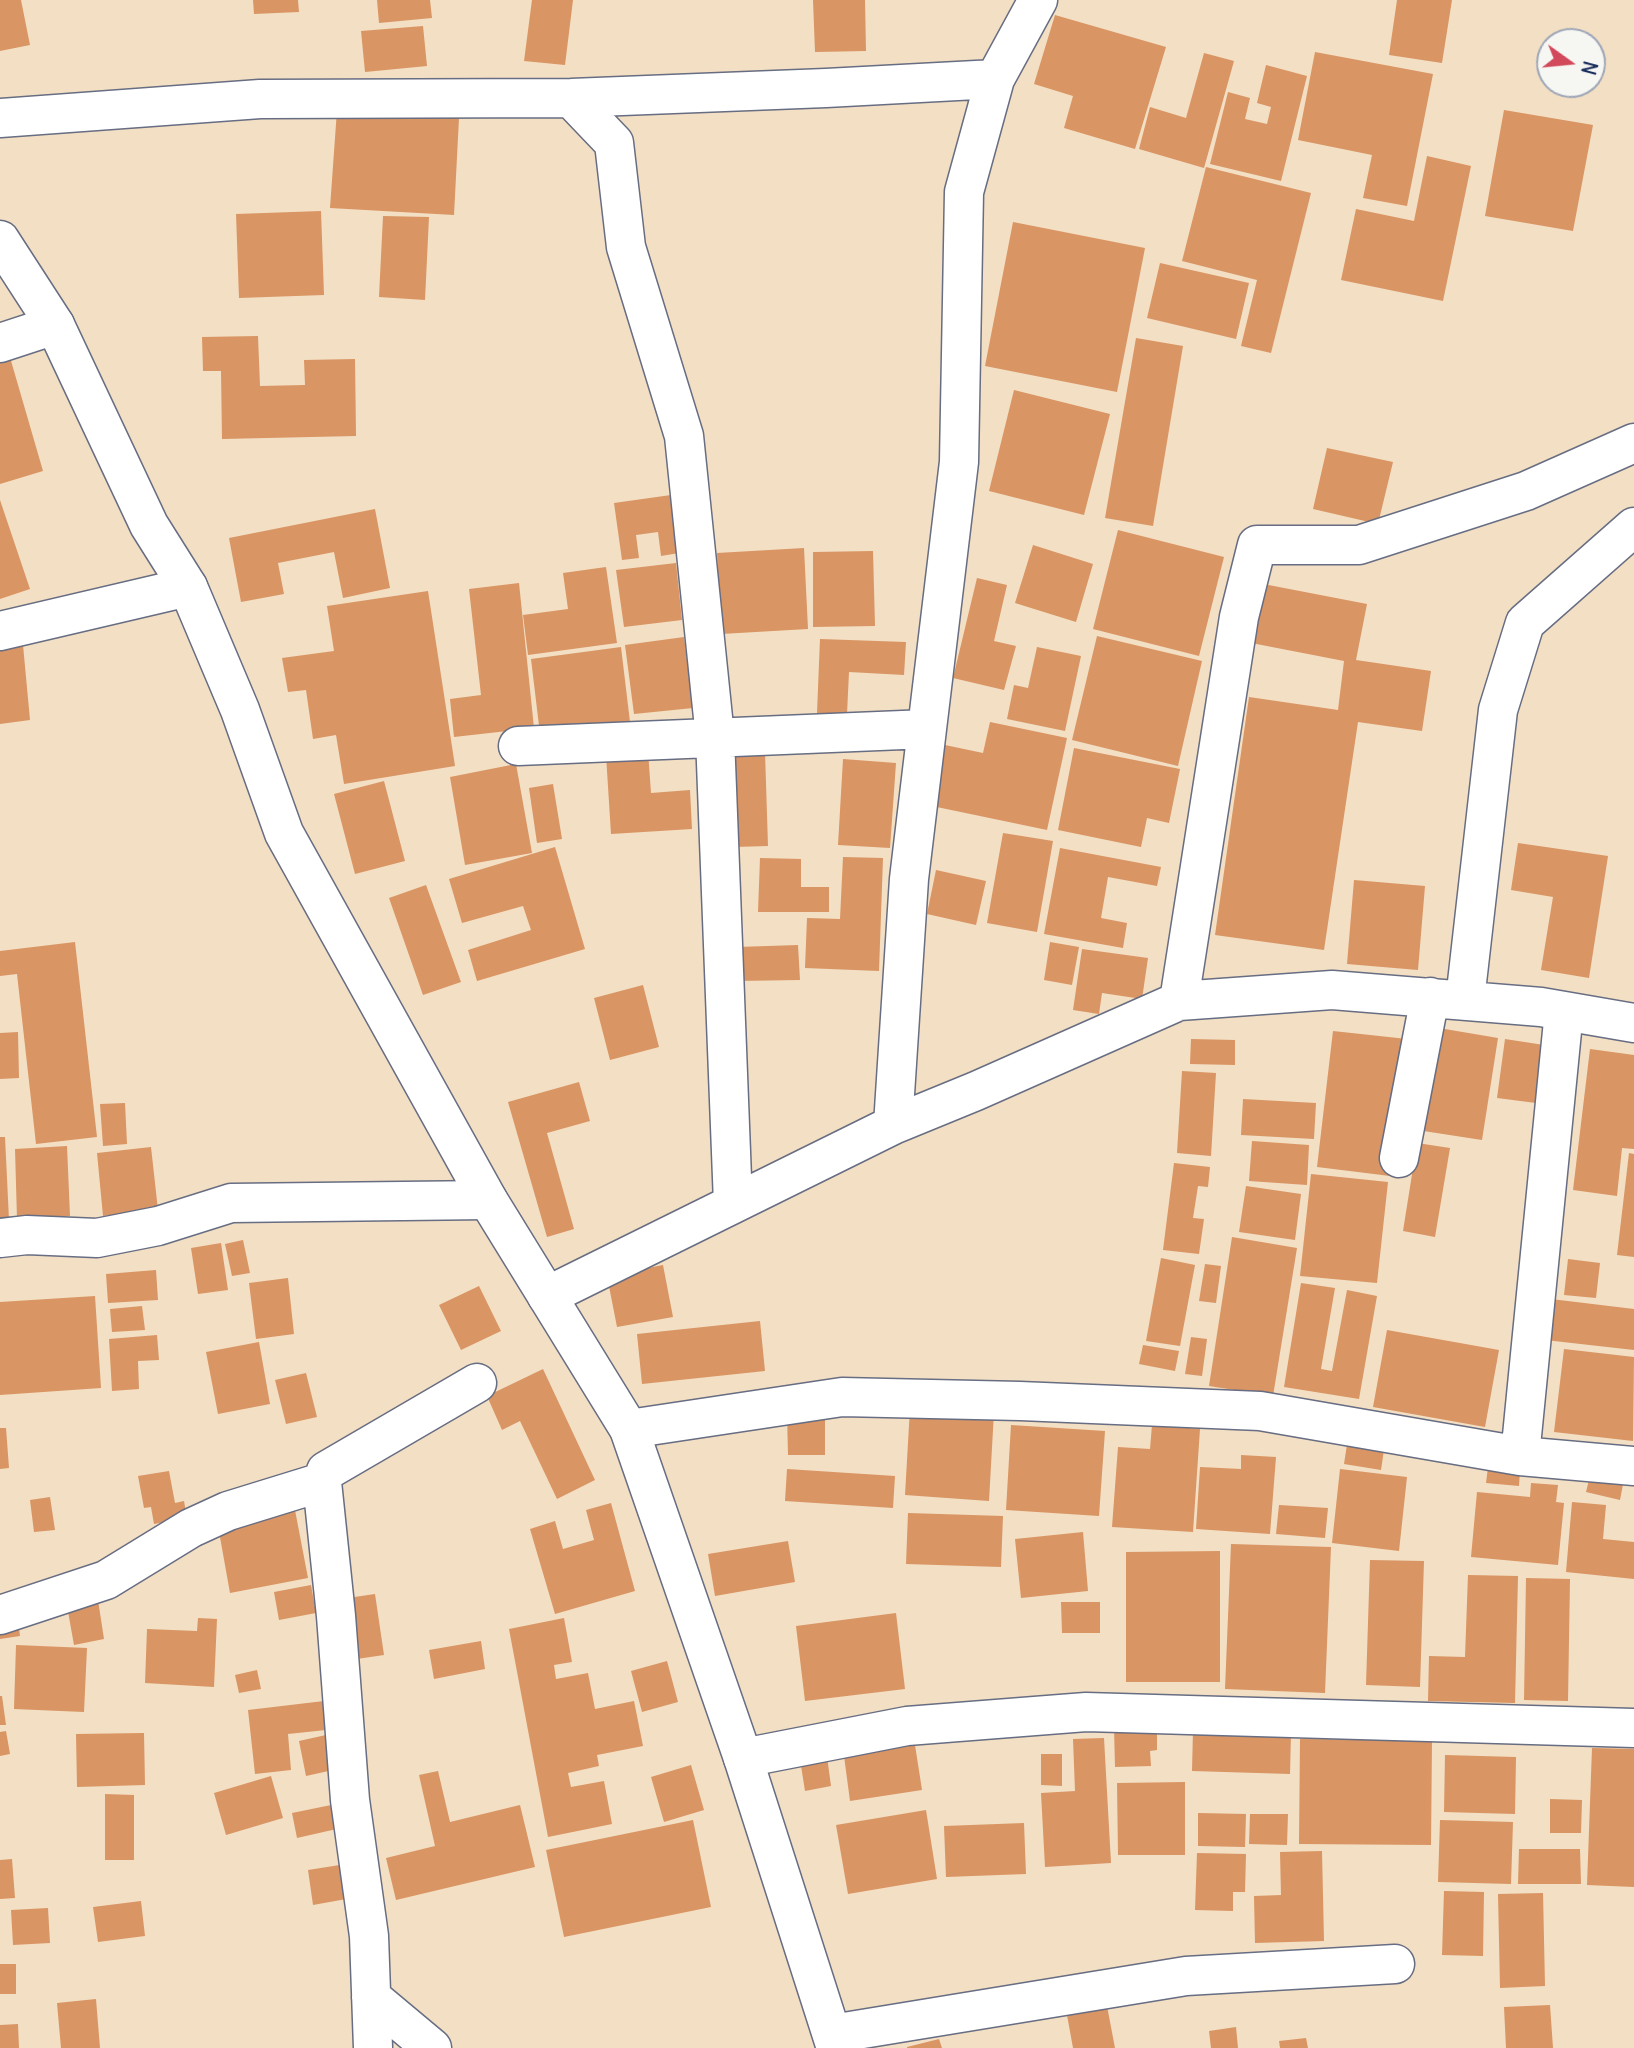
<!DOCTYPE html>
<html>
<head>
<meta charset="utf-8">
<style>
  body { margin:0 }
  #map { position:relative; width:1634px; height:2048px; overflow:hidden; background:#f3dfc4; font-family:Delius,sans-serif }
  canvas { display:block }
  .north { position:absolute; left:1536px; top:28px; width:70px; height:70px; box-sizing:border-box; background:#f6f6f2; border:2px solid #9ea6b7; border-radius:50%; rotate:105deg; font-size:19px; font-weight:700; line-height:28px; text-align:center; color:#1b2f5e }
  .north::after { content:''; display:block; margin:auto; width:24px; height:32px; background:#d1495b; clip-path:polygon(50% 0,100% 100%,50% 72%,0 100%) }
</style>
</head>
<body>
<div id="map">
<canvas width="1634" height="2048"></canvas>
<div class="north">N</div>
</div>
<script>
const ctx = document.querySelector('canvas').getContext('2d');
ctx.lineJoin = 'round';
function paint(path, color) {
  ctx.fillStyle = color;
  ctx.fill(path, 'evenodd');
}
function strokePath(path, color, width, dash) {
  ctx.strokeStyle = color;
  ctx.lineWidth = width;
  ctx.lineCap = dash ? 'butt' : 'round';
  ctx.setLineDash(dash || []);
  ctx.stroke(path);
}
const building = new Path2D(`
  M 0,0 L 21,0 L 30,45 L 0,51 Z
  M 253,0 L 298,0 L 299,12 L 254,14 Z
  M 377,0 L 430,0 L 432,18 L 379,23 Z
  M 532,0 L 573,0 L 565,65 L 524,61 Z
  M 813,0 L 865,0 L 866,51 L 815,52 Z
  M 1397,0 L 1452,0 L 1442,63 L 1389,55 Z
  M 1055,15 L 1166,47 L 1135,149 L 1064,128 L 1073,96 L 1034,84 Z
  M 423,26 L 427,66 L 365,72 L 361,31 Z
  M 1315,52 L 1433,74 L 1407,206 L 1363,198 L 1372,155 L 1298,140 Z
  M 1204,53 L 1234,61 L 1204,168 L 1139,149 L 1150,107 L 1186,118 Z
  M 1266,65 L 1307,76 L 1281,181 L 1210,164 L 1228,92 L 1250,98 L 1245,119 L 1267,124 L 1271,107 L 1257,103 Z
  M 337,110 L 459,118 L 454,215 L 330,208 Z
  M 1504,110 L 1593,125 L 1573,231 L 1485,216 Z
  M 1427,156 L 1471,166 L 1443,301 L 1341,280 L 1356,209 L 1414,221 Z
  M 1206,167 L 1311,193 L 1271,353 L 1241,346 L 1257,280 L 1182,261 Z
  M 321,211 L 324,295 L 239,298 L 236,214 Z
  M 383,216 L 429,217 L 425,300 L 379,297 Z
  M 1013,222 L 1145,248 L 1117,392 L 985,366 Z
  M 1160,263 L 1249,283 L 1236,339 L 1147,318 Z
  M 258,336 L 260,386 L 305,385 L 304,360 L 355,359 L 356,436 L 222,439 L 221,371 L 203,371 L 202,337 Z
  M 1136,338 L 1183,346 L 1153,526 L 1105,518 Z
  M 7,347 L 43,471 L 0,484 L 0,350 Z
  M 1014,390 L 1110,414 L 1084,515 L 989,491 Z
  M 1327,448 L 1393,462 L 1378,524 L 1313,509 Z
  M 671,495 L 679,553 L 661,556 L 658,532 L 636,535 L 639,558 L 622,560 L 614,503 Z
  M 0,500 L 30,589 L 0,599 Z
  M 375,509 L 390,588 L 343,598 L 334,552 L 278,563 L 284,594 L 241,602 L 229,538 Z
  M 1118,530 L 1224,557 L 1199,656 L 1093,629 Z
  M 1033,545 L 1093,564 L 1076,622 L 1015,603 Z
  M 804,548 L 808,629 L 721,634 L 717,553 Z
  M 873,551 L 875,626 L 813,627 L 813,552 Z
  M 676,563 L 682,620 L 624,627 L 616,570 Z
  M 606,567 L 617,643 L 528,655 L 523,615 L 568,609 L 563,573 Z
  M 977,578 L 1007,585 L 994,641 L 1016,646 L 1004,690 L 953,678 Z
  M 1253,582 L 1367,604 L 1356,660 L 1431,671 L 1422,731 L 1358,722 L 1324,950 L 1215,935 L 1249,697 L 1338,710 L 1344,661 L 1241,641 Z
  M 519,583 L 534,728 L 454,737 L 450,699 L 481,695 L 469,589 Z
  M 428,591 L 455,766 L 344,784 L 336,735 L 313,739 L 306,690 L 288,692 L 282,658 L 334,651 L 327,606 Z
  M 1097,636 L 1202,661 L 1178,766 L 1072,740 Z
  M 684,637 L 693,708 L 634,714 L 625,645 Z
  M 820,639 L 906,642 L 904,675 L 849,672 L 847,714 L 817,713 Z
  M 23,645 L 30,720 L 0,724 L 0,648 Z
  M 621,647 L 630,722 L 540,734 L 531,659 Z
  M 1037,647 L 1081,656 L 1065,731 L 1007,719 L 1014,685 L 1028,688 Z
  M 990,722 L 1067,738 L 1047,830 L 932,806 L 945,745 L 983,753 Z
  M 1074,748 L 1180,769 L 1169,823 L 1147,818 L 1141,847 L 1058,830 Z
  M 648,751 L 651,793 L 690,790 L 692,829 L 611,834 L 606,755 Z
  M 765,752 L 768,846 L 734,847 L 731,753 Z
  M 843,759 L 896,763 L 890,848 L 838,845 Z
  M 516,764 L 532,853 L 465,865 L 450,777 Z
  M 384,781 L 405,861 L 355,874 L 334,794 Z
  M 553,784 L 562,839 L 537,843 L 529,788 Z
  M 1003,833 L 1053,841 L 1037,932 L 987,923 Z
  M 1518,843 L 1608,856 L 1589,978 L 1541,970 L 1553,897 L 1511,890 Z
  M 555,847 L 585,949 L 477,981 L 468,950 L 531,930 L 523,906 L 462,923 L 449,879 Z
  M 1060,848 L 1161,867 L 1157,886 L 1108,877 L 1101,918 L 1127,923 L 1123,948 L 1044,934 Z
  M 843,857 L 883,858 L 879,971 L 805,968 L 807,918 L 840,919 Z
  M 760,858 L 801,859 L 801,887 L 829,887 L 829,912 L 758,912 Z
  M 936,870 L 986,881 L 976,925 L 927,914 Z
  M 1354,880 L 1425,886 L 1418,970 L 1347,964 Z
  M 426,885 L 461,982 L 423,995 L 389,898 Z
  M 75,942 L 97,1137 L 36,1144 L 17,974 L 0,976 L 0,951 Z
  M 1050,942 L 1079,947 L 1072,985 L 1044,980 Z
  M 798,945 L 800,980 L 737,981 L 737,947 Z
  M 1082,949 L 1148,958 L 1142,999 L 1102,993 L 1099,1014 L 1073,1010 Z
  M 643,985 L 659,1047 L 610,1060 L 594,998 Z
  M 1433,1027 L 1498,1038 L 1482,1140 L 1417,1130 Z
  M 1333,1031 L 1407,1039 L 1390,1176 L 1317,1167 Z
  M 18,1032 L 19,1078 L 0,1079 L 0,1033 Z
  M 1191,1039 L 1235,1040 L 1235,1065 L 1190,1064 Z
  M 1505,1039 L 1544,1045 L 1536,1103 L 1497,1098 Z
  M 1590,1049 L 1634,1055 L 1634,1149 L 1622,1148 L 1617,1196 L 1573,1190 Z
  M 1182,1071 L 1216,1073 L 1211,1156 L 1177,1153 Z
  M 579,1082 L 590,1121 L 547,1133 L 574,1229 L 547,1237 L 508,1102 Z
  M 1243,1099 L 1316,1103 L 1314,1139 L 1241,1135 Z
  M 125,1103 L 127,1144 L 103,1146 L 100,1104 Z
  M 0,1137 L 5,1137 L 9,1220 L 0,1221 Z
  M 1252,1141 L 1309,1145 L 1307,1185 L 1249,1181 Z
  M 1417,1143 L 1450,1148 L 1435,1237 L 1403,1231 Z
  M 67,1146 L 70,1216 L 17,1219 L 15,1149 Z
  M 151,1147 L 158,1210 L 103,1216 L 97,1153 Z
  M 1629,1153 L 1634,1154 L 1634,1257 L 1617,1255 Z
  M 1174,1163 L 1210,1167 L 1208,1187 L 1198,1186 L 1193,1218 L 1204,1219 L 1199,1254 L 1163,1250 Z
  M 1311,1174 L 1388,1182 L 1377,1283 L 1300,1276 Z
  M 1246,1186 L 1301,1194 L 1295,1240 L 1239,1232 Z
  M 1232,1237 L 1297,1248 L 1273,1396 L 1209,1386 Z
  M 243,1240 L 250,1273 L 232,1276 L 225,1244 Z
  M 221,1243 L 228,1290 L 198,1294 L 191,1248 Z
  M 1161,1258 L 1195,1265 L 1180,1346 L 1146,1341 Z
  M 1568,1259 L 1600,1263 L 1596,1298 L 1564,1295 Z
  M 1205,1264 L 1221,1266 L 1216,1303 L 1199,1301 Z
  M 663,1265 L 673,1317 L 617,1327 L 607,1276 Z
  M 156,1270 L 158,1300 L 108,1303 L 106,1274 Z
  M 288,1278 L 294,1334 L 256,1339 L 249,1283 Z
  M 1301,1283 L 1335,1288 L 1321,1369 L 1332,1371 L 1347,1290 L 1377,1296 L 1359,1399 L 1284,1387 Z
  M 479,1286 L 501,1331 L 461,1350 L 439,1305 Z
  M 95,1296 L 101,1388 L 0,1395 L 0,1302 Z
  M 1551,1299 L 1634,1309 L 1634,1350 L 1545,1340 Z
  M 142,1306 L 145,1330 L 112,1332 L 110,1309 Z
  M 760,1321 L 765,1371 L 642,1384 L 637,1334 Z
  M 1387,1330 L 1499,1350 L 1485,1427 L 1373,1407 Z
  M 157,1335 L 159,1360 L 138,1361 L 139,1389 L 112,1391 L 109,1339 Z
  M 1191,1337 L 1207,1339 L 1202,1376 L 1185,1374 Z
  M 259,1342 L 270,1404 L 218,1414 L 206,1352 Z
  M 1143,1345 L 1179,1351 L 1175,1371 L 1139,1364 Z
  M 1564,1349 L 1634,1357 L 1633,1441 L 1554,1432 Z
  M 543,1369 L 595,1480 L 557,1499 L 520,1421 L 502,1430 L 487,1396 Z
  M 306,1373 L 317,1417 L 286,1424 L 275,1380 Z
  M 910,1408 L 994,1412 L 989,1501 L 905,1495 Z
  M 825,1412 L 825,1455 L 788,1455 L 787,1413 Z
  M 1011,1425 L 1105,1431 L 1099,1516 L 1006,1510 Z
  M 1152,1425 L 1200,1429 L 1193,1532 L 1112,1527 L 1118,1447 L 1150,1449 Z
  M 0,1428 L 6,1428 L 9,1468 L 0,1469 Z
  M 1348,1438 L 1385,1443 L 1381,1470 L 1344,1464 Z
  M 1241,1455 L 1276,1457 L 1270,1534 L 1196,1529 L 1200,1467 L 1241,1469 Z
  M 1488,1467 L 1520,1470 L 1519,1486 L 1486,1483 Z
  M 787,1469 L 895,1476 L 893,1508 L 785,1501 Z
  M 1340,1469 L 1407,1477 L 1399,1551 L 1332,1543 Z
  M 169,1471 L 175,1503 L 184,1501 L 187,1518 L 154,1524 L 151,1507 L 144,1508 L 138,1476 Z
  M 1591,1472 L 1624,1479 L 1620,1500 L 1586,1492 Z
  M 1531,1483 L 1558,1485 L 1556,1502 L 1564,1503 L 1558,1565 L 1471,1557 L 1477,1492 L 1530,1497 Z
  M 50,1497 L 55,1530 L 34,1532 L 30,1500 Z
  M 1572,1502 L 1606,1505 L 1603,1539 L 1634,1542 L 1634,1579 L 1566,1572 Z
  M 611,1503 L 635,1591 L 555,1614 L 530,1529 L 555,1521 L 563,1549 L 594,1540 L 586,1510 Z
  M 1279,1505 L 1328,1508 L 1325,1538 L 1276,1534 Z
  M 295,1510 L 308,1578 L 230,1593 L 218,1526 Z
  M 908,1513 L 1003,1516 L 1001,1567 L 906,1564 Z
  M 1083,1532 L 1088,1591 L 1021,1598 L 1015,1539 Z
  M 788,1541 L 795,1582 L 715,1596 L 708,1554 Z
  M 1231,1544 L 1331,1547 L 1325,1693 L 1225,1689 Z
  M 1220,1551 L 1220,1682 L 1126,1682 L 1126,1552 Z
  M 1370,1560 L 1424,1561 L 1420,1687 L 1366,1685 Z
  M 1468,1575 L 1518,1576 L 1515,1703 L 1428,1701 L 1429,1656 L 1465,1657 Z
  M 1526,1578 L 1570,1579 L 1568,1701 L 1524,1700 Z
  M 311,1585 L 316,1613 L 279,1620 L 274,1592 Z
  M 375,1594 L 384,1655 L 350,1660 L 341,1599 Z
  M 98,1600 L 104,1639 L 74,1645 L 67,1606 Z
  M 1061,1602 L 1100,1602 L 1100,1633 L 1062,1633 Z
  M 896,1613 L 905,1689 L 805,1701 L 796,1626 Z
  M 198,1618 L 217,1619 L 214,1687 L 145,1683 L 147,1629 L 197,1631 Z
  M 564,1618 L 572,1662 L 554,1665 L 556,1679 L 588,1673 L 595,1709 L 634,1701 L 643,1746 L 597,1755 L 599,1766 L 568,1773 L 571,1787 L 604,1781 L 612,1824 L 548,1837 L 509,1629 Z
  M 18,1620 L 20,1636 L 0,1639 L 0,1623 Z
  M 481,1641 L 485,1669 L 434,1679 L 429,1650 Z
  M 16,1645 L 87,1648 L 84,1712 L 14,1709 Z
  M 667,1661 L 678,1702 L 642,1712 L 631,1671 Z
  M 257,1670 L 261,1689 L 239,1693 L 235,1675 Z
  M 0,1696 L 2,1696 L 6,1725 L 0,1725 Z
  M 324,1701 L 326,1730 L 288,1734 L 291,1770 L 255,1774 L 248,1710 Z
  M 1157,1726 L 1157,1750 L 1150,1751 L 1151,1766 L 1115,1767 L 1114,1727 Z
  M 1193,1730 L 1291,1733 L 1290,1774 L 1192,1771 Z
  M 6,1731 L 10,1754 L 0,1756 L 0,1732 Z
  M 144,1733 L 145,1785 L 77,1787 L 76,1734 Z
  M 326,1735 L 333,1770 L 306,1776 L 299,1741 Z
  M 1104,1738 L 1111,1863 L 1045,1867 L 1041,1793 L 1075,1791 L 1073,1739 Z
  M 1300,1739 L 1432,1740 L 1431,1845 L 1299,1844 Z
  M 915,1745 L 922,1790 L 850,1801 L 844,1756 Z
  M 1592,1748 L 1634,1749 L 1634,1887 L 1587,1885 Z
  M 826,1749 L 831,1786 L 805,1791 L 799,1753 Z
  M 1041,1754 L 1062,1754 L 1062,1786 L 1041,1785 Z
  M 1445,1755 L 1516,1757 L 1515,1814 L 1444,1812 Z
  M 691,1765 L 704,1810 L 664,1822 L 651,1777 Z
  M 438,1771 L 450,1822 L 520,1805 L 535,1867 L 396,1900 L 386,1858 L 435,1846 L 419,1775 Z
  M 271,1776 L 283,1818 L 226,1835 L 214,1793 Z
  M 1185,1782 L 1185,1855 L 1118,1855 L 1117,1783 Z
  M 105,1794 L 134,1795 L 134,1860 L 105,1860 Z
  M 1550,1799 L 1582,1800 L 1581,1833 L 1550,1833 Z
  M 336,1804 L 341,1828 L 297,1838 L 292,1813 Z
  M 926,1810 L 937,1879 L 848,1894 L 836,1825 Z
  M 1198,1813 L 1246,1814 L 1245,1847 L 1198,1846 Z
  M 1250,1814 L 1288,1814 L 1287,1845 L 1249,1844 Z
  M 693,1820 L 711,1907 L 564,1937 L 546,1850 Z
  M 1440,1820 L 1513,1822 L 1511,1884 L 1438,1882 Z
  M 1024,1823 L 1026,1874 L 946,1877 L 944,1826 Z
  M 1519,1849 L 1580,1849 L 1581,1884 L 1518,1884 Z
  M 1322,1851 L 1324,1941 L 1255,1943 L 1254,1896 L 1281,1895 L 1280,1852 Z
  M 1197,1853 L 1246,1854 L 1245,1892 L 1233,1892 L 1233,1911 L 1195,1910 Z
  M 12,1859 L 15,1898 L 0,1899 L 0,1860 Z
  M 346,1864 L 352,1898 L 313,1905 L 308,1870 Z
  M 1444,1891 L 1484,1892 L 1483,1956 L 1442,1955 Z
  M 1543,1893 L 1545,1986 L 1500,1988 L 1498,1894 Z
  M 141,1901 L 145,1936 L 98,1942 L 93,1907 Z
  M 48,1908 L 50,1943 L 13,1945 L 11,1910 Z
  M 0,1964 L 16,1964 L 16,1994 L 0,1994 Z
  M 96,1999 L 100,2048 L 61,2048 L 57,2003 Z
  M 1550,2005 L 1553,2048 L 1506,2048 L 1504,2007 Z
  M 1107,2006 L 1115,2048 L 1073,2048 L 1067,2015 Z
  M 18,2024 L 19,2048 L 0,2048 L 0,2025 Z
  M 1236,2027 L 1238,2048 L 1211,2048 L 1209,2031 Z
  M 1306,2038 L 1308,2048 L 1280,2048 L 1279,2041 Z
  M 939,2039 L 942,2048 L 907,2048 L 907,2047 Z`);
const street = new Path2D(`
  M 571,98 L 614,143 L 626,247 L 684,436 L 715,737 L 733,1204
  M 0,118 L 260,99 L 571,98 L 826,88 L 995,79
  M 0,343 L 55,325
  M 0,631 L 188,587
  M 518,746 L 927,729
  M 1465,1000 L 1498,710 L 1525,623 L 1634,527
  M 1179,1001 L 1239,617 L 1257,545 L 1359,545 L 1526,491 L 1634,443
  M 893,1125 L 909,879 L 959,462 L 964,192 L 995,79 L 1038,0
  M 1399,1158 L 1430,997
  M 0,1238 L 27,1235 L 97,1238 L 158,1226 L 231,1203 L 488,1200
  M 547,1296 L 893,1125 L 976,1091 L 1179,1001 L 1332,990 L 1541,1007 L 1634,1023
  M 629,1429 L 842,1397 L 1020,1401 L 1260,1411 L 1520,1456 L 1634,1466
  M 1520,1456 L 1564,1011
  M 322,1482 L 336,1616 L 350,1800 L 369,1936 L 373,2048
  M 0,1615 L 106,1580 L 191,1528 L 228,1511 L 322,1482 L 326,1471 L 477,1383
  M 743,1758 L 907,1726 L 1086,1712 L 1634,1728
  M 371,1997 L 432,2048
  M 832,2034 L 1186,1976 L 1395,1964`);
const secondary = new Path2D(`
  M 0,240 L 55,325 L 149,525 L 188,587 L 240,710 L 284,833 L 488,1200 L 629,1429 L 743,1758 L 836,2048`);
paint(building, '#d99563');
strokePath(street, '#676d82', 41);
strokePath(secondary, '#676d82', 41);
strokePath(street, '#fff', 38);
strokePath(secondary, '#fff', 38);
</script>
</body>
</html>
